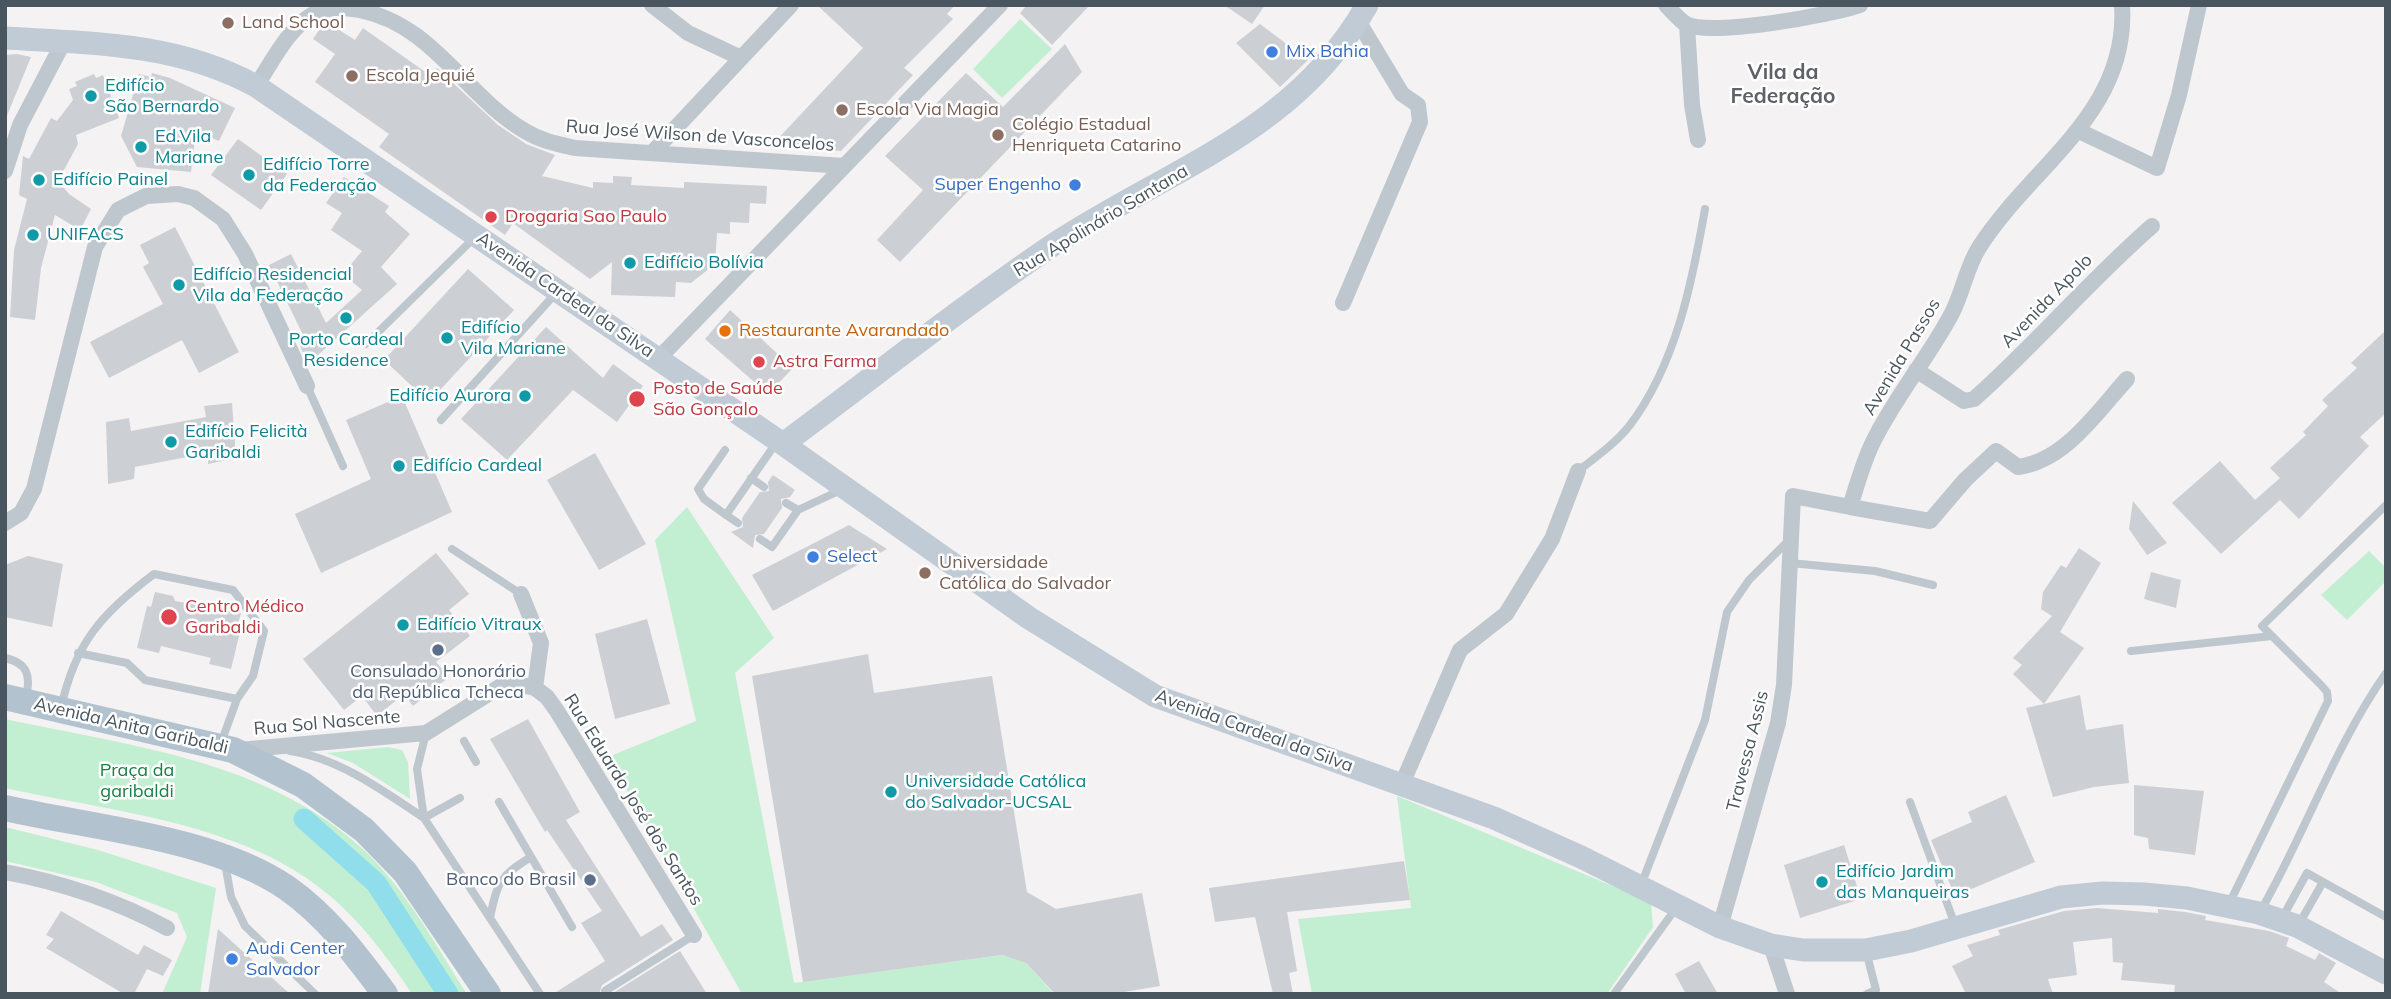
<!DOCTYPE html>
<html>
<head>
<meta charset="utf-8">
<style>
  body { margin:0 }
  #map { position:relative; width:2391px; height:999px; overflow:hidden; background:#f4f2f2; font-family:Mulish,sans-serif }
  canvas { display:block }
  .frame { position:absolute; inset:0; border:7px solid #4a565f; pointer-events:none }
</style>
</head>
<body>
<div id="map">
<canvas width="2391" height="999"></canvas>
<div class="frame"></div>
</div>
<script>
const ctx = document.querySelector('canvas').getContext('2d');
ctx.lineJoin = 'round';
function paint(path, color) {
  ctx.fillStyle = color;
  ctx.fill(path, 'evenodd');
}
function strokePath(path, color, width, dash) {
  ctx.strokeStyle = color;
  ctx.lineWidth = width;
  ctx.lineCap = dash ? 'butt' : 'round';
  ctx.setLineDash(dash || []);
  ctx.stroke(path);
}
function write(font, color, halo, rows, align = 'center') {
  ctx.font = font + ' Mulish,sans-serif';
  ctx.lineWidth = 5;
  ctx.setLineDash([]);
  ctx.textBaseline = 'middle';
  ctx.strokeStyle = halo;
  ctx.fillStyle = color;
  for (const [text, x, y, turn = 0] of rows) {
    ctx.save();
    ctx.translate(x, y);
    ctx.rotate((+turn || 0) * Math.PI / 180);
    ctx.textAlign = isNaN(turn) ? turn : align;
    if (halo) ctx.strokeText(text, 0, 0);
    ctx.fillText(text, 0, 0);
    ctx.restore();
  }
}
const green = new Path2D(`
  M 1020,19 L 1052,49 L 1002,98 L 973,69 Z
  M 687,507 L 774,638 L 735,673 L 794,983 L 1002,955 L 1026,963 L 1054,994 L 742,994 L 608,757 L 696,721 L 655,540 Z
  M 2369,551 L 2386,568 L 2386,581 L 2347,620 L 2321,595 Z
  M 5,719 C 131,746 267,760 365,851 C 407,891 436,946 467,994 L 412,994 C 389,959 361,922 330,896 C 244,822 112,812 5,788 Z
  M 388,747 L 402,750 L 408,762 L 410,799 L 353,763 L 327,753 Z
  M 1397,796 L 1651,902 L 1653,927 L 1607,994 L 1312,994 L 1298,919 L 1411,908 Z
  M 5,827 L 98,850 L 216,888 L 200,994 L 162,994 L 187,937 L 177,913 L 96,882 L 5,861 Z`);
const canal = new Path2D(`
  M 304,819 L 376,883 L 448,994`);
const building = new Path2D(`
  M 817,5 L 955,5 L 947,14 L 953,19 L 904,68 L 913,75 L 841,151 L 772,145 L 863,48 Z
  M 1027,5 L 1090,5 L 1052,45 L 1020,13 Z
  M 1224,5 L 1265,5 L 1252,24 Z
  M 325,21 L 355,40 L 363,28 L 431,76 L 437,68 L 498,125 L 526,144 L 555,155 L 542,176 L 593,188 L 593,182 L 613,183 L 613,176 L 632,177 L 631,185 L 684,188 L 684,182 L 767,186 L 766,204 L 750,203 L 749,223 L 730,222 L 730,234 L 717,233 L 715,264 L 691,283 L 676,282 L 675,297 L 611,295 L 612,262 L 590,279 L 513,223 L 505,235 L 379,147 L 389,134 L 315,82 L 335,54 L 313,39 Z
  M 1260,24 L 1308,60 L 1280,87 L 1236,43 Z
  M 1065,44 L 1082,72 L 900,262 L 877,240 L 923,190 L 885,156 L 966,73 L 1003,107 Z
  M 17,54 L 31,57 L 6,118 L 5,55 Z
  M 152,73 L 170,78 L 235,108 L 219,141 L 196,131 L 191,172 L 137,167 L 121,136 L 139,74 L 151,77 Z
  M 94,74 L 96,78 L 103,75 L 119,118 L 76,135 L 78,144 L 58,181 L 69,194 L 91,209 L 80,230 L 55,215 L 41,268 L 35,320 L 10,317 L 14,250 L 27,199 L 19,195 L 23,156 L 29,159 L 51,118 L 57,121 L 73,100 L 69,89 L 77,86 L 75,82 Z
  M 238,139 L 287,174 L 261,210 L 211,175 Z
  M 344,177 L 389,206 L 385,212 L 410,234 L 381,267 L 397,284 L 308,364 L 300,346 L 306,341 L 269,265 L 291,254 L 326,323 L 362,290 L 343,274 L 362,251 L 331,230 L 342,213 L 326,203 Z
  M 175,227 L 239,352 L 199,373 L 182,340 L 109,378 L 90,342 L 163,304 L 143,267 L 149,263 L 140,245 Z
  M 468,269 L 514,310 L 429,402 L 384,360 Z
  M 730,310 L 793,368 L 768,394 L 705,339 Z
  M 546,327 L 603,378 L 613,364 L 643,386 L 617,422 L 573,390 L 507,460 L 461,419 Z
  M 2386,330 L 2386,413 L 2360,437 L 2369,446 L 2299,519 L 2280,500 L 2221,554 L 2172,503 L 2220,461 L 2255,500 L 2280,478 L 2270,468 L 2306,435 L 2303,432 L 2328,406 L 2322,400 L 2357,368 L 2351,363 Z
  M 402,396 L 452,512 L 321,573 L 295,514 L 371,479 L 346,420 Z
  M 232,403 L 236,458 L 208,464 L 208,453 L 135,467 L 134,479 L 108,484 L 106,422 L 129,418 L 131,431 L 206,417 L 204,406 Z
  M 595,453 L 646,544 L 599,570 L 547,480 Z
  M 773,475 L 795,490 L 790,497 L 781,499 L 782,508 L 764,534 L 755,535 L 753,548 L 731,532 L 743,527 L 742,518 L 760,492 L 769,491 L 768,482 Z
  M 2133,501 L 2167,543 L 2147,555 L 2129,529 Z
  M 849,525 L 887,549 L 773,611 L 752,575 Z
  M 2079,548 L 2101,563 L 2060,632 L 2084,648 L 2044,704 L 2080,695 L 2086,730 L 2123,724 L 2129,783 L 2094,787 L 2053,797 L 2026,708 L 2044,704 L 2013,674 L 2022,665 L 2013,658 L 2052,616 L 2041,609 L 2043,592 L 2061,565 L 2066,568 Z
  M 436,553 L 469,594 L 449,610 L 470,636 L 436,662 L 449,677 L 413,706 L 404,694 L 377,716 L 362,696 L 344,710 L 303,659 Z
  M 28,556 L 63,564 L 52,627 L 5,617 L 5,565 Z
  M 2151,572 L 2181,580 L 2176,608 L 2144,599 Z
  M 155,592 L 173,596 L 175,601 L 241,613 L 236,631 L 240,632 L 231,669 L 209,664 L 211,658 L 161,646 L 159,653 L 137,648 L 147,606 L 151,607 Z
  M 647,619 L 670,704 L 615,719 L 595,634 Z
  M 868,654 L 874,693 L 992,676 L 1027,892 L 1056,909 L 1142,893 L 1160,986 L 1112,994 L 1055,994 L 1026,963 L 1002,955 L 803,982 L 752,676 Z
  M 528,719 L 580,812 L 566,820 L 641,937 L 662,924 L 673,940 L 602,985 L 599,994 L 553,994 L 605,961 L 581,923 L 602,911 L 547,830 L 545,832 L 490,739 Z
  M 2134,785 L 2204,791 L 2195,855 L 2149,849 L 2148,838 L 2134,835 Z
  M 2006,795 L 2035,862 L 1955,896 L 1931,840 L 1972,822 L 1968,812 Z
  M 1844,845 L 1861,899 L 1800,918 L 1784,865 Z
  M 1404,861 L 1410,900 L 1287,912 L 1297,971 L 1289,973 L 1293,994 L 1273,994 L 1255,917 L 1215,922 L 1209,888 Z
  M 2097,908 L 2158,913 L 2158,909 L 2185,912 L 2206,916 L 2205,920 L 2269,931 L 2289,938 L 2286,946 L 2315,960 L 2319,953 L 2336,963 L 2324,982 L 2342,994 L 2174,994 L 2175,985 L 2121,980 L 2123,963 L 2113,962 L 2112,938 L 2073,942 L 2077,975 L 2048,979 L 2053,994 L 1966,994 L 1952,966 L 1973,956 L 1967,945 L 2000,935 L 1998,930 L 2064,911 Z
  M 61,911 L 138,955 L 144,945 L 172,960 L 163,976 L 147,969 L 134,994 L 124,994 L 46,948 L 54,939 L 46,935 Z
  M 218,929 L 290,994 L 208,994 Z
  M 680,951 L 707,994 L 613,994 L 613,993 Z
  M 1699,961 L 1718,994 L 1686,994 L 1675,974 Z`);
const lane = new Path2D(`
  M 366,344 L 475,237
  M 307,386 L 343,466
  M 441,420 L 556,293
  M 725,450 L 698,489 L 704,499 L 726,515
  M 1578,471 C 1596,457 1616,443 1630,425 C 1676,364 1692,283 1705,209
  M 751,478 L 764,487
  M 786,503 L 798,510
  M 738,523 L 726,515 L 776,443
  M 760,539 L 772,547 L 798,510 L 843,489
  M 452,549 L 521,594
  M 1790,563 L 1875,571 L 1933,585
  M 2131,651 L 2272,636
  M 5,658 C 28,663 31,676 26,698
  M 61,708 C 75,643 102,613 154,574 L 233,590 L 264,631 L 253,676 L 237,699 L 145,680 L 127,663 L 78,653
  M 426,733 L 417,769 L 424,818 L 540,994
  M 464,741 L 476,762
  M 221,743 L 237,699
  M 290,751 C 339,758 385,792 424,818 L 460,798
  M 499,802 L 572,927
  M 1910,802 L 1955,925
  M 225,863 L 231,897 L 245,926 L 315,994
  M 1641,885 L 1705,720 L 1727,612 L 1749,580 L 1789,540
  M 2229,904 L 2328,701 L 2327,692 L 2321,685 L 2262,626 L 2386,505
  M 2260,912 C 2305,834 2334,747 2386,673
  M 490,918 C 497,882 500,876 531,857
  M 2281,920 L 2307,873 L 2386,917
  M 2299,924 L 2323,882
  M 1866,951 L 1876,990 L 1867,994
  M 607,994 L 605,991 L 694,935
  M 1614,994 L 1676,908`);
const street = new Path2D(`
  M 652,5 L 688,33 L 741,58
  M 1666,5 C 1672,11 1679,20 1686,24 C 1710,37 1832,15 1860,5
  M 1687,25 L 1692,105 L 1698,140
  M 256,86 C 272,62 288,29 312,15 C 327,6 343,7 359,10 C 433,24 465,96 525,131 C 541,141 557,144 575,148 L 844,166
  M 2079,131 L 2157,168 L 2179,95 L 2199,5
  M 653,152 L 791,5
  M 5,171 L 20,125 L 64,41
  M 1343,303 L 1420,122 L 1418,105 L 1402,94 L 1358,21
  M 659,358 L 1000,5
  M 1916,370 L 1964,401 L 1974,399 C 2036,344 2089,281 2152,226
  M 1850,507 L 1930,521 L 1965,480 L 1996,451 L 2018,467 C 2065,461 2097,412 2127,379
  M 5,523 L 21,513 L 34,489 L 95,247 L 118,210 L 146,196 L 178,194 L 194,198 L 223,219 L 245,254 L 307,386
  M 521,594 L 541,643 L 535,688
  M 239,750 L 426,733 L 501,686 L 518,684 L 535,688 L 547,697 L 557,711 L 694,935
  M 1402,784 L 1460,650 L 1506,614 L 1552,539 L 1578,471
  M 5,872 C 64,883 115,900 167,928
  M 1720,927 L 1778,723 L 1784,685 L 1793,496 L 1850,507 C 1857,485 1863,462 1873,442 C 1895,397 1928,358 1951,315 C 1963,293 1966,267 1980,246 C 2031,166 2129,113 2122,5
  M 1771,945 L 1787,994`);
const secondary = new Path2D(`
  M 5,38 C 93,43 177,43 256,86 L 783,444 L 1029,618 L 1155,696 L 1494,818 L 1581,857 L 1720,927 L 1771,945 L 1803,950 L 1866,950 L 1911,941 L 2061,897 L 2103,893 L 2144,894 L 2187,898 L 2259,913 L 2297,926 L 2386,973
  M 783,444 C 871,379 957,310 1047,249 C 1162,171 1294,135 1367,5`);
const primary = new Path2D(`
  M 5,697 L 233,750 L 303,785 L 364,830 L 405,872 L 488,994
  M 5,808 C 93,828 212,837 287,888 C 327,916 356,955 385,994`);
const markers = [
  [228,23,7,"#8d6e63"],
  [1272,52,7,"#3f7fe0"],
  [352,76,7,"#8d6e63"],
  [91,96,7,"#0f9aa8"],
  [842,110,7,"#8d6e63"],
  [998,135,7,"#8d6e63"],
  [141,147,7,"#0f9aa8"],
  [249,175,7,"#0f9aa8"],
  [39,180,7,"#0f9aa8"],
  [1075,185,7,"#3f7fe0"],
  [491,217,7,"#e0444e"],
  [33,235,7,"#0f9aa8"],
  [630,263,7,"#0f9aa8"],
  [179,285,7,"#0f9aa8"],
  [346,318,7,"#0f9aa8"],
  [725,331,7,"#e8710a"],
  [447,338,7,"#0f9aa8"],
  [759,362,7,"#e0444e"],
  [525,396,7,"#0f9aa8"],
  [637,399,9,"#e0444e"],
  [171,442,7,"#0f9aa8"],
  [399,466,7,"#0f9aa8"],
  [813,557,7,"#3f7fe0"],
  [925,573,7,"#8d6e63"],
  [169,617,9,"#e0444e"],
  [403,625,7,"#0f9aa8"],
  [438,650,7,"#5c6f8a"],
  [891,792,7,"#0f9aa8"],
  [590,880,7,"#5c6f8a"],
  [1822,882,7,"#0f9aa8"],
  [232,959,7,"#3f7fe0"]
];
const educationNames = [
  ["Land School",242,23],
  ["Escola Jequié",366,76],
  ["Escola Via Magia",856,110],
  ["Colégio Estadual",1012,125],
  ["Henriqueta Catarino",1012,146],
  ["Universidade",939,563],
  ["Católica do Salvador",939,584]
];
const shopNames = [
  ["Mix Bahia",1286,52],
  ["Super Engenho",1061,185,"right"],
  ["Select",827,557],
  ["Audi Center",246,949],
  ["Salvador",246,970]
];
const cultureNames = [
  ["Edifício",105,86],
  ["São Bernardo",105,107],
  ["Ed.Vila",155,137],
  ["Mariane",155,158],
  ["Edifício Torre",263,165],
  ["da Federação",263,186],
  ["Edifício Painel",53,180],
  ["UNIFACS",47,235],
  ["Edifício Bolívia",644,263],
  ["Edifício Residencial",193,275],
  ["Vila da Federação",193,296],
  ["Edifício",461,328],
  ["Vila Mariane",461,349],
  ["Porto Cardeal",346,340,"center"],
  ["Residence",346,361,"center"],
  ["Edifício Aurora",511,396,"right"],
  ["Edifício Felicità",185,432],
  ["Garibaldi",185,453],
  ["Edifício Cardeal",413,466],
  ["Edifício Vitraux",417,625],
  ["Universidade Católica",905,782],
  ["do Salvador-UCSAL",905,803],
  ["Edifício Jardim",1836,872],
  ["das Manqueiras",1836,893]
];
const streetNames = [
  ["Rua José Wilson de Vasconcelos",700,136,4],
  ["Rua Apolinário Santana",1101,221,-31],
  ["Avenida Cardeal da Silva",565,295,34],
  ["Avenida Apolo",2047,301,-46],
  ["Avenida Passos",1902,357,-59],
  ["Rua Sol Nascente",327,723,-5],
  ["Avenida Anita Garibaldi",131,726,13],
  ["Avenida Cardeal da Silva",1254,731,20],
  ["Travessa Assis",1748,751,-76],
  ["Rua Eduardo José dos Santos",633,800,58]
];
const healthNames = [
  ["Drogaria Sao Paulo",505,217],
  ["Astra Farma",773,362],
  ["Posto de Saúde",653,389],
  ["São Gonçalo",653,410],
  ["Centro Médico",185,607],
  ["Garibaldi",185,628]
];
const foodNames = [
  ["Restaurante Avarandado",739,331]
];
const serviceNames = [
  ["Consulado Honorário",438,672],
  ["da República Tcheca",438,693],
  ["Banco do Brasil",576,880,"right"]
];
const parkNames = [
  ["Praça da",137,771],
  ["garibaldi",137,792]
];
const quarterNames = [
  ["Vila da",1783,73],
  ["Federação",1783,97]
];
paint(green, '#c2efd1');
strokePath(canal, '#90deeb', 21);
paint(building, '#cccfd4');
strokePath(lane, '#bec7ce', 8);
strokePath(street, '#bec7ce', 16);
strokePath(secondary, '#c0cbd5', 23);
strokePath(primary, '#b2c3cf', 26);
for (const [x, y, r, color] of markers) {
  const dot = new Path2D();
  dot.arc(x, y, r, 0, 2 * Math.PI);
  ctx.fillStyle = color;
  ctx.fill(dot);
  strokePath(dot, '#fff', 2.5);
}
write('18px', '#785e54', '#fff', educationNames, 'left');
write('18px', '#366cbe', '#fff', shopNames, 'left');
write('18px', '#0d838f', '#fff', cultureNames, 'left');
write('18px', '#4a565f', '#fff', streetNames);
write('18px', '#be3a42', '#fff', healthNames, 'left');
write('18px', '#c56008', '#fff', foodNames, 'left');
write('18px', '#4e5e75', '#fff', serviceNames);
write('18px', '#198147', '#fff', parkNames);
write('bold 21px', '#5e6267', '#fff', quarterNames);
</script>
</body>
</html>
